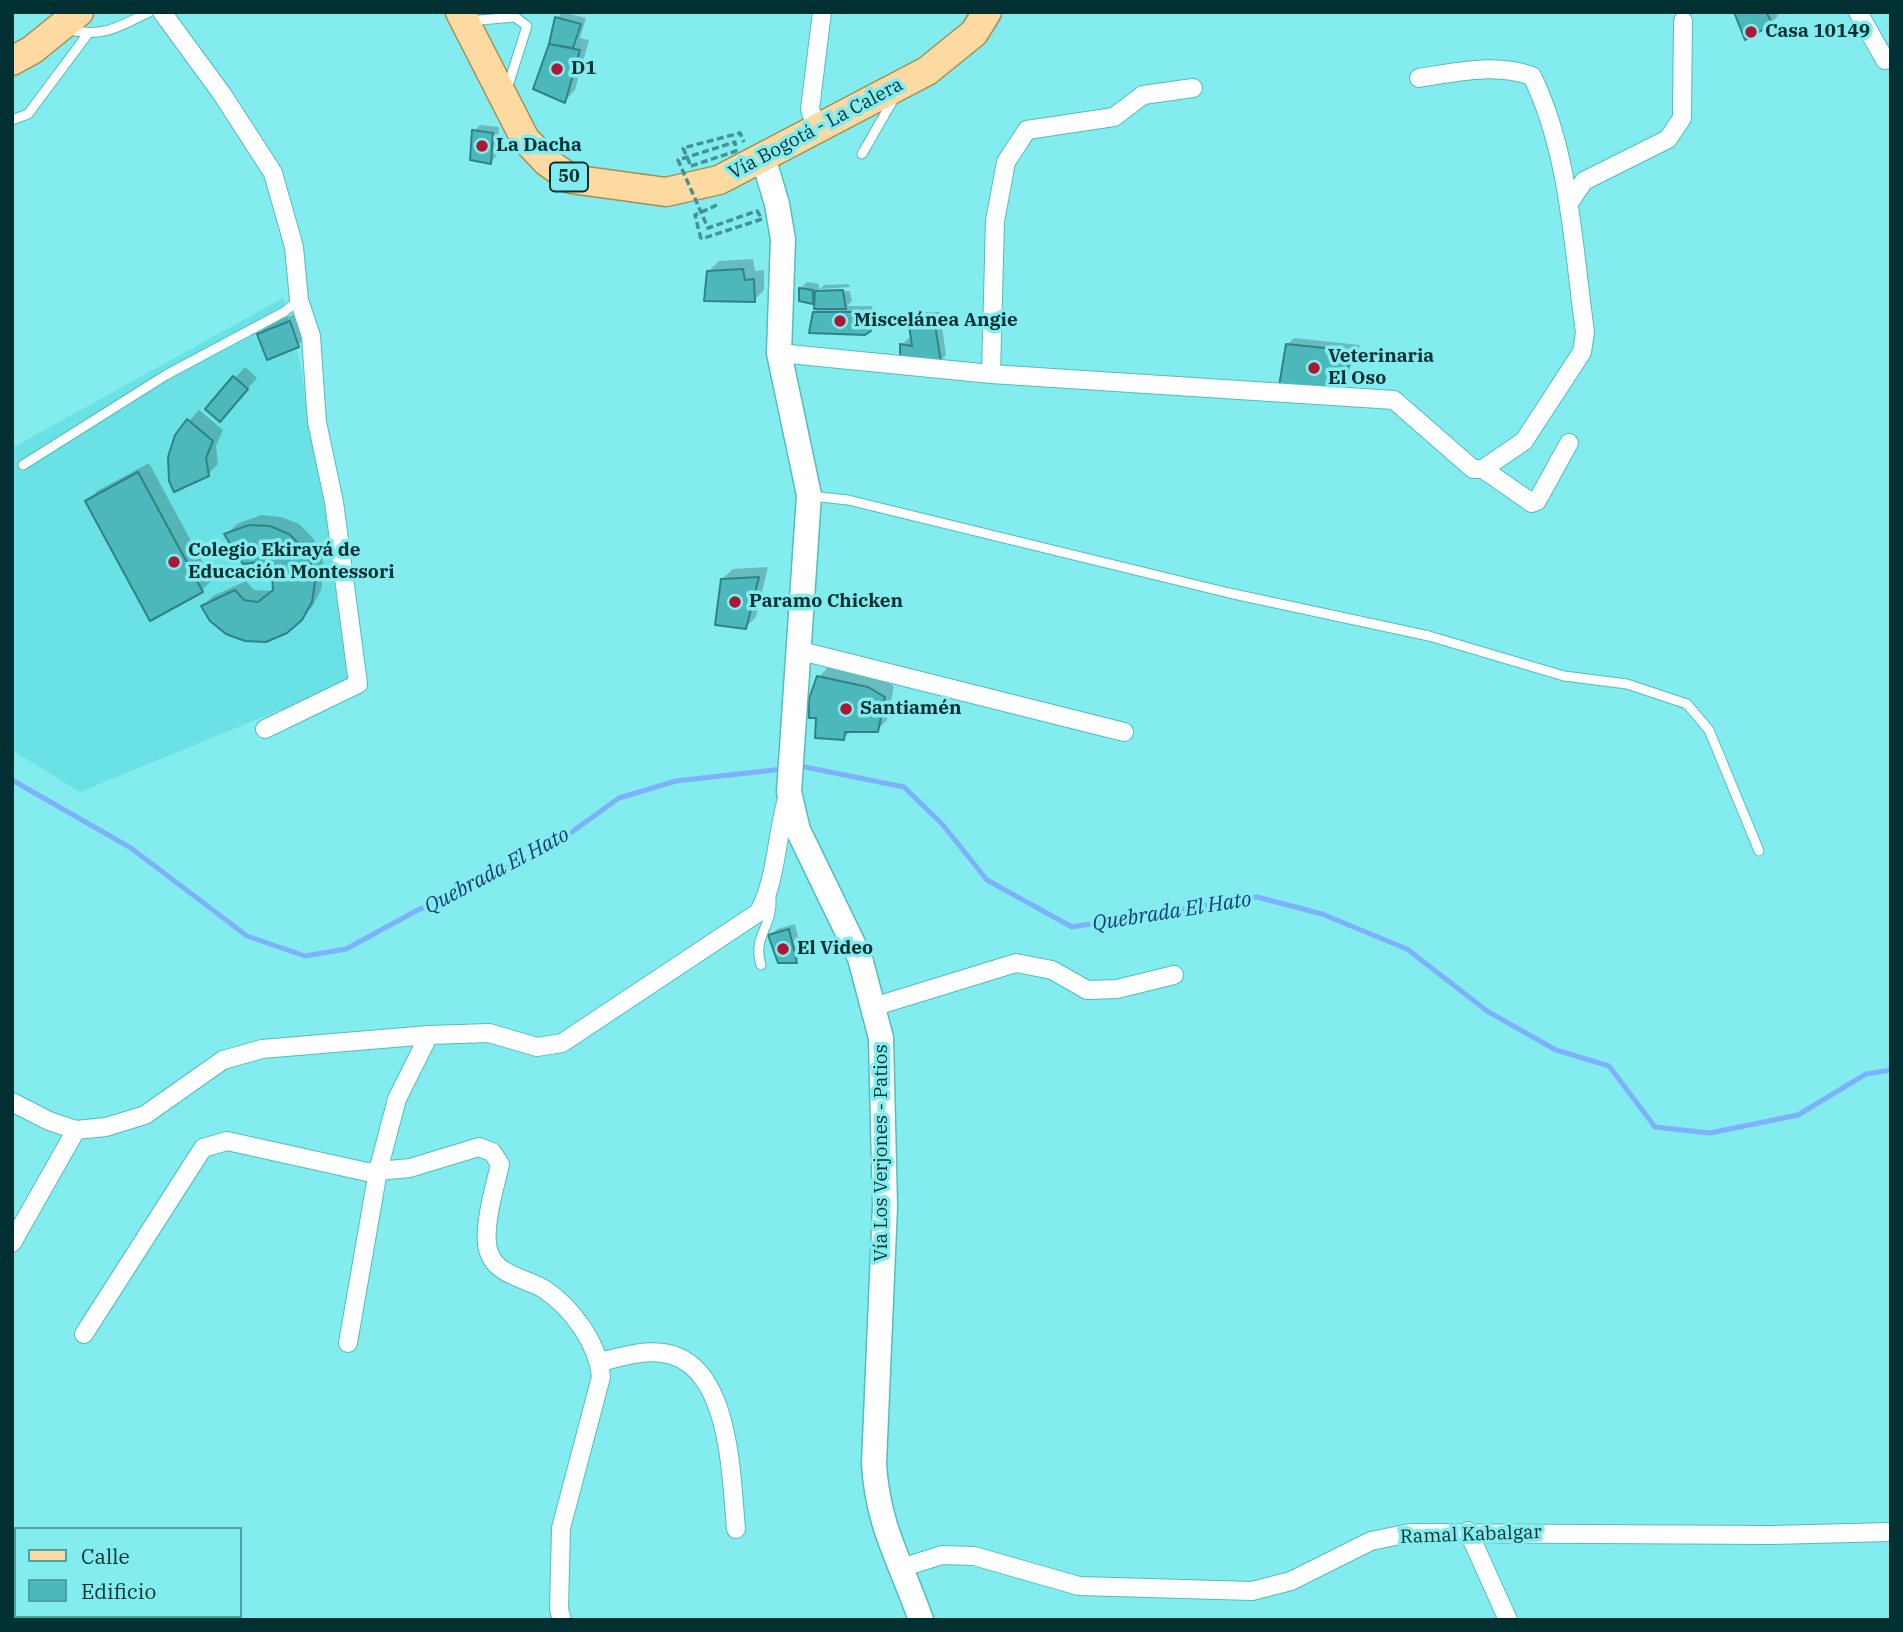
<!DOCTYPE html>
<html>
<head>
<meta charset="utf-8">
<style>
  body { margin:0 }
  #map { position:relative; width:1903px; height:1632px; overflow:hidden; background:#83ecef; font-family:"IBM Plex Serif",serif }
  canvas { display:block }
  .frame { position:absolute; inset:0; border:14px solid #003032; pointer-events:none }
  .legend { position:absolute; left:14px; top:1527px; width:228px; height:91px; box-sizing:border-box; background:#83ecef; border:2px solid #4fa1a3; margin:0; padding:9px 12px; list-style:none; font-size:21px; color:#003032 }
  .legend li { display:flex; align-items:center; gap:14px; height:35px }
  .legend b { width:35px; border:2px solid #4fa1a3 }
</style>
</head>
<body>
<div id="map">
<canvas width="1903" height="1632"></canvas>
<div class="frame"></div>
<ul class="legend">
<li><b style="height:9px;background:#fddaa1"></b>Calle</li>
<li><b style="height:19px;background:#4cb8bb"></b>Edificio</li>
</ul>
</div>
<script>
const ctx = document.querySelector('canvas').getContext('2d');
ctx.lineJoin = 'round';
function paint(path, color) {
  ctx.fillStyle = color;
  ctx.fill(path, 'evenodd');
}
function strokePath(path, color, width, dash) {
  ctx.strokeStyle = color;
  ctx.lineWidth = width;
  ctx.lineCap = dash ? 'butt' : 'round';
  ctx.setLineDash(dash || []);
  ctx.stroke(path);
}
function write(font, color, halo, rows, align = 'center') {
  ctx.font = font + ' "IBM Plex Serif",serif';
  ctx.lineWidth = 7;
  ctx.setLineDash([]);
  ctx.textBaseline = 'middle';
  ctx.strokeStyle = halo;
  ctx.fillStyle = color;
  for (const [text, x, y, turn = 0] of rows) {
    ctx.save();
    ctx.translate(x, y);
    ctx.rotate((+turn || 0) * Math.PI / 180);
    ctx.textAlign = isNaN(turn) ? turn : align;
    if (halo) ctx.strokeText(text, 0, 0);
    ctx.fillText(text, 0, 0);
    ctx.restore();
  }
}
const built = new Path2D(`
  M 283,298 L 301,366 L 309,429 L 360,677 L 80,792 L 12,750 L 12,448 Z`);
const shadow = new Path2D(`
  M 563,12 L 586,18 L 580,38 L 589,40 L 575,90 L 565,101 L 551,45 L 557,18 Z
  M 1737,12 L 1776,12 L 1778,16 L 1772,22 Z
  M 480,125 L 499,127 L 497,155 L 491,162 L 474,131 Z
  M 753,259 L 755,271 L 764,270 L 764,290 L 754,300 L 708,272 L 719,261 Z
  M 807,282 L 819,284 L 819,290 L 824,285 L 849,284 L 850,287 L 821,289 L 821,293 L 850,291 L 852,301 L 847,306 L 872,306 L 877,323 L 870,330 L 814,313 L 819,308 L 817,298 L 813,302 L 800,289 Z
  M 300,312 L 309,335 L 298,345 L 268,358 L 259,334 L 269,324 Z
  M 917,312 L 940,312 L 946,355 L 940,361 L 902,345 L 908,338 L 913,339 L 910,319 Z
  M 1294,338 L 1360,345 L 1345,380 L 1338,387 L 1287,345 Z
  M 245,367 L 257,378 L 230,409 L 235,378 Z
  M 199,410 L 223,430 L 216,446 L 218,464 L 208,474 L 176,436 Z
  M 149,463 L 212,580 L 202,590 L 87,502 L 97,491 Z
  M 261,515 L 281,517 L 299,524 L 313,538 L 322,556 L 324,570 L 321,590 L 312,607 L 301,618 L 203,606 L 213,596 L 246,581 L 254,590 L 273,591 L 277,583 L 268,564 L 227,534 L 237,524 Z
  M 768,567 L 756,617 L 746,627 L 722,579 L 733,569 Z
  M 829,666 L 879,677 L 894,686 L 887,720 L 877,730 L 851,731 L 843,739 L 819,677 Z
  M 795,924 L 802,954 L 796,961 L 770,936 L 777,929 Z`);
const stream = new Path2D(`
  M 796,768 L 805,767 L 904,787 L 943,825 L 987,880 L 1072,927 L 1257,897 L 1322,914 L 1407,949 L 1487,1011 L 1556,1050 L 1609,1066 L 1655,1127 L 1710,1133 L 1798,1115 L 1866,1074 L 1891,1070
  M 12,780 L 131,848 L 247,936 L 305,956 L 346,949 L 416,911 L 551,847 L 619,798 L 676,781 L 783,769`);
const building = new Path2D(`
  M 1734,12 L 1766,12 L 1773,24 L 1745,40 Z
  M 555,17 L 581,24 L 573,48 L 549,44 Z
  M 549,44 L 580,50 L 565,103 L 533,89 Z
  M 472,130 L 493,133 L 491,164 L 470,160 Z
  M 743,269 L 745,280 L 754,279 L 755,302 L 704,301 L 707,271 Z
  M 799,288 L 813,290 L 813,304 L 799,301 Z
  M 843,290 L 846,309 L 814,309 L 815,291 Z
  M 813,312 L 866,312 L 871,331 L 865,335 L 809,333 Z
  M 908,318 L 934,318 L 941,363 L 900,361 L 900,344 L 912,346 Z
  M 290,321 L 299,347 L 267,360 L 257,334 Z
  M 1286,344 L 1355,351 L 1338,388 L 1279,386 Z
  M 233,376 L 248,389 L 220,422 L 205,409 Z
  M 187,419 L 213,441 L 206,458 L 209,476 L 174,492 L 169,481 L 168,457 L 175,435 Z
  M 138,472 L 203,592 L 150,621 L 85,501 Z
  M 249,525 L 270,526 L 289,534 L 303,548 L 313,567 L 315,582 L 312,602 L 302,620 L 287,633 L 266,642 L 245,641 L 226,634 L 210,621 L 201,606 L 235,590 L 244,600 L 258,602 L 273,590 L 272,570 L 260,562 L 243,564 L 224,534 Z
  M 759,577 L 746,629 L 715,625 L 721,579 Z
  M 817,676 L 868,687 L 885,697 L 878,732 L 845,732 L 844,740 L 815,738 L 816,718 L 809,718 L 809,699 Z
  M 789,929 L 797,963 L 778,963 L 768,935 Z`);
const path = new Path2D(`
  M 690,164 L 683,148 L 740,133 L 744,142
  M 701,239 L 695,215 L 717,205`);
const lane = new Path2D(`
  M 468,21 L 515,17 L 527,26 L 507,89
  M 67,29 C 100,39 119,27 149,12
  M 12,120 L 28,114 L 87,35
  M 862,154 L 896,95
  M 23,465 L 166,375 L 284,312 L 299,300
  M 811,496 L 848,500 L 1229,593 L 1429,636 L 1564,676 L 1627,684 L 1687,704 L 1709,730 L 1759,851
  M 761,965 C 752,934 773,929 771,897
  M 201,1620 L 202,1616`);
const street = new Path2D(`
  M 162,12 L 222,94 L 273,173 L 294,247 L 299,300 L 311,336 L 317,422 L 334,502 L 358,684 L 265,729
  M 1858,12 L 1885,60
  M 816,128 L 810,109 L 822,12
  M 1569,203 L 1584,181 L 1668,139 L 1682,118 L 1683,21
  M 779,353 L 991,374 L 1394,400 L 1473,469 L 1483,469 L 1524,441 L 1582,352 L 1585,332 C 1573,247 1570,154 1532,76 C 1495,63 1457,72 1419,78
  M 991,374 L 995,221 L 1006,162 L 1027,130 L 1114,117 L 1143,95 L 1193,88
  M 1483,469 L 1532,503 L 1537,501 L 1569,443
  M 797,650 L 1124,732
  M 873,1007 L 1016,963 L 1052,970 L 1087,990 L 1117,989 L 1174,975
  M 12,1102 L 49,1121 L 76,1130 L 106,1127 L 145,1115 L 223,1060 L 262,1049 L 429,1035 L 489,1033 L 537,1047 L 562,1043 L 759,912 C 778,876 776,832 789,792
  M 12,1243 L 76,1130
  M 84,1334 L 203,1148 L 227,1141 L 367,1172 L 410,1168 L 479,1147 L 492,1152 L 500,1164 C 495,1187 480,1234 490,1255 C 498,1275 527,1279 544,1289 C 572,1308 598,1343 601,1377 L 561,1528 L 559,1609 L 562,1620
  M 348,1343 L 378,1171 L 397,1099 L 429,1035
  M 600,1362 C 621,1357 641,1350 663,1353 C 731,1362 731,1477 736,1529
  M 1468,1531 L 1508,1620
  M 901,1568 L 942,1555 L 974,1556 L 1079,1586 L 1252,1591 L 1291,1581 L 1371,1541 L 1410,1533 L 1771,1535 L 1891,1532`);
const secondary = new Path2D(`
  M 763,157 L 777,204 L 783,239 L 779,353 L 809,495 L 789,792 L 798,830 L 860,958 L 881,1038 L 885,1206 L 874,1464 C 878,1528 901,1562 921,1620`);
const primary = new Path2D(`
  M 460,12 L 525,139 L 547,162 L 571,179 L 666,192 L 719,180 L 927,71 L 974,33 L 987,12
  M 12,61 L 32,50 L 79,12`);
const pathBridge = new Path2D(`
  M 691,166 L 736,151 L 735,142 L 678,160 L 708,228 L 757,211 L 762,219 L 701,239`);
const markers = [
  [1751,32,7,"#ad1736"],
  [557,69,7,"#ad1736"],
  [482,146,7,"#ad1736"],
  [840,321,7,"#ad1736"],
  [1314,368,7,"#ad1736"],
  [174,562,7,"#ad1736"],
  [735,602,7,"#ad1736"],
  [846,709,7,"#ad1736"],
  [783,949,7,"#ad1736"]
];
const shields = [
  [569,177,38]
];
const shieldNames = [
  ["50",569,177]
];
const poiNames = [
  ["Casa 10149",1765,32],
  ["D1",571,69],
  ["La Dacha",496,146],
  ["Miscelánea Angie",854,321],
  ["Veterinaria",1328,357],
  ["El Oso",1328,379],
  ["Colegio Ekirayá de",188,551],
  ["Educación Montessori",188,573],
  ["Paramo Chicken",749,602],
  ["Santiamén",860,709],
  ["El Video",797,949]
];
const streetNames = [
  ["Vía Bogotá - La Calera",816,129,-28],
  ["Vía Los Verjones - Patios",882,1153,-90],
  ["Ramal Kabalgar",1471,1535,-2]
];
const waterNames = [
  ["Quebrada El Hato",497,871,-28],
  ["Quebrada El Hato",1172,912,-9]
];
paint(built, '#6ae1e4');
paint(shadow, '#0003');
strokePath(stream, '#7eb1fb', 5);
paint(building, '#4cb8bb');
strokePath(building, '#308385', 2);
strokePath(lane, '#51bdbf', 11);
strokePath(street, '#51bdbf', 20);
strokePath(secondary, '#51bdbf', 27);
strokePath(primary, '#a48f52', 31);
strokePath(path, '#449294', 3.5, [7, 3.5]);
strokePath(lane, '#fff', 9);
strokePath(street, '#fff', 18);
strokePath(secondary, '#fff', 24);
strokePath(primary, '#fddaa1', 28);
strokePath(pathBridge, '#449294', 3.5, [7, 3.5]);
for (const [x, y, r, color] of markers) {
  const dot = new Path2D();
  dot.arc(x, y, r, 0, 2 * Math.PI);
  ctx.fillStyle = color;
  ctx.fill(dot);
  strokePath(dot, '#83ecef', 2.5);
}
for (const [x, y, w] of shields) {
  const box = new Path2D();
  box.roundRect(x - w / 2, y - 14.5, w, 29, 5);
  ctx.fillStyle = '#83ecef';
  ctx.fill(box);
  strokePath(box, '#003032', 2);
}
write('bold 18px', '#003032', null, shieldNames);
write('bold 19px', '#003032', '#83ecef', poiNames, 'left');
write('19px', '#003032', '#83ecef', streetNames);
write('italic 21px', '#133d76', '#83ecef', waterNames);
</script>
</body>
</html>
